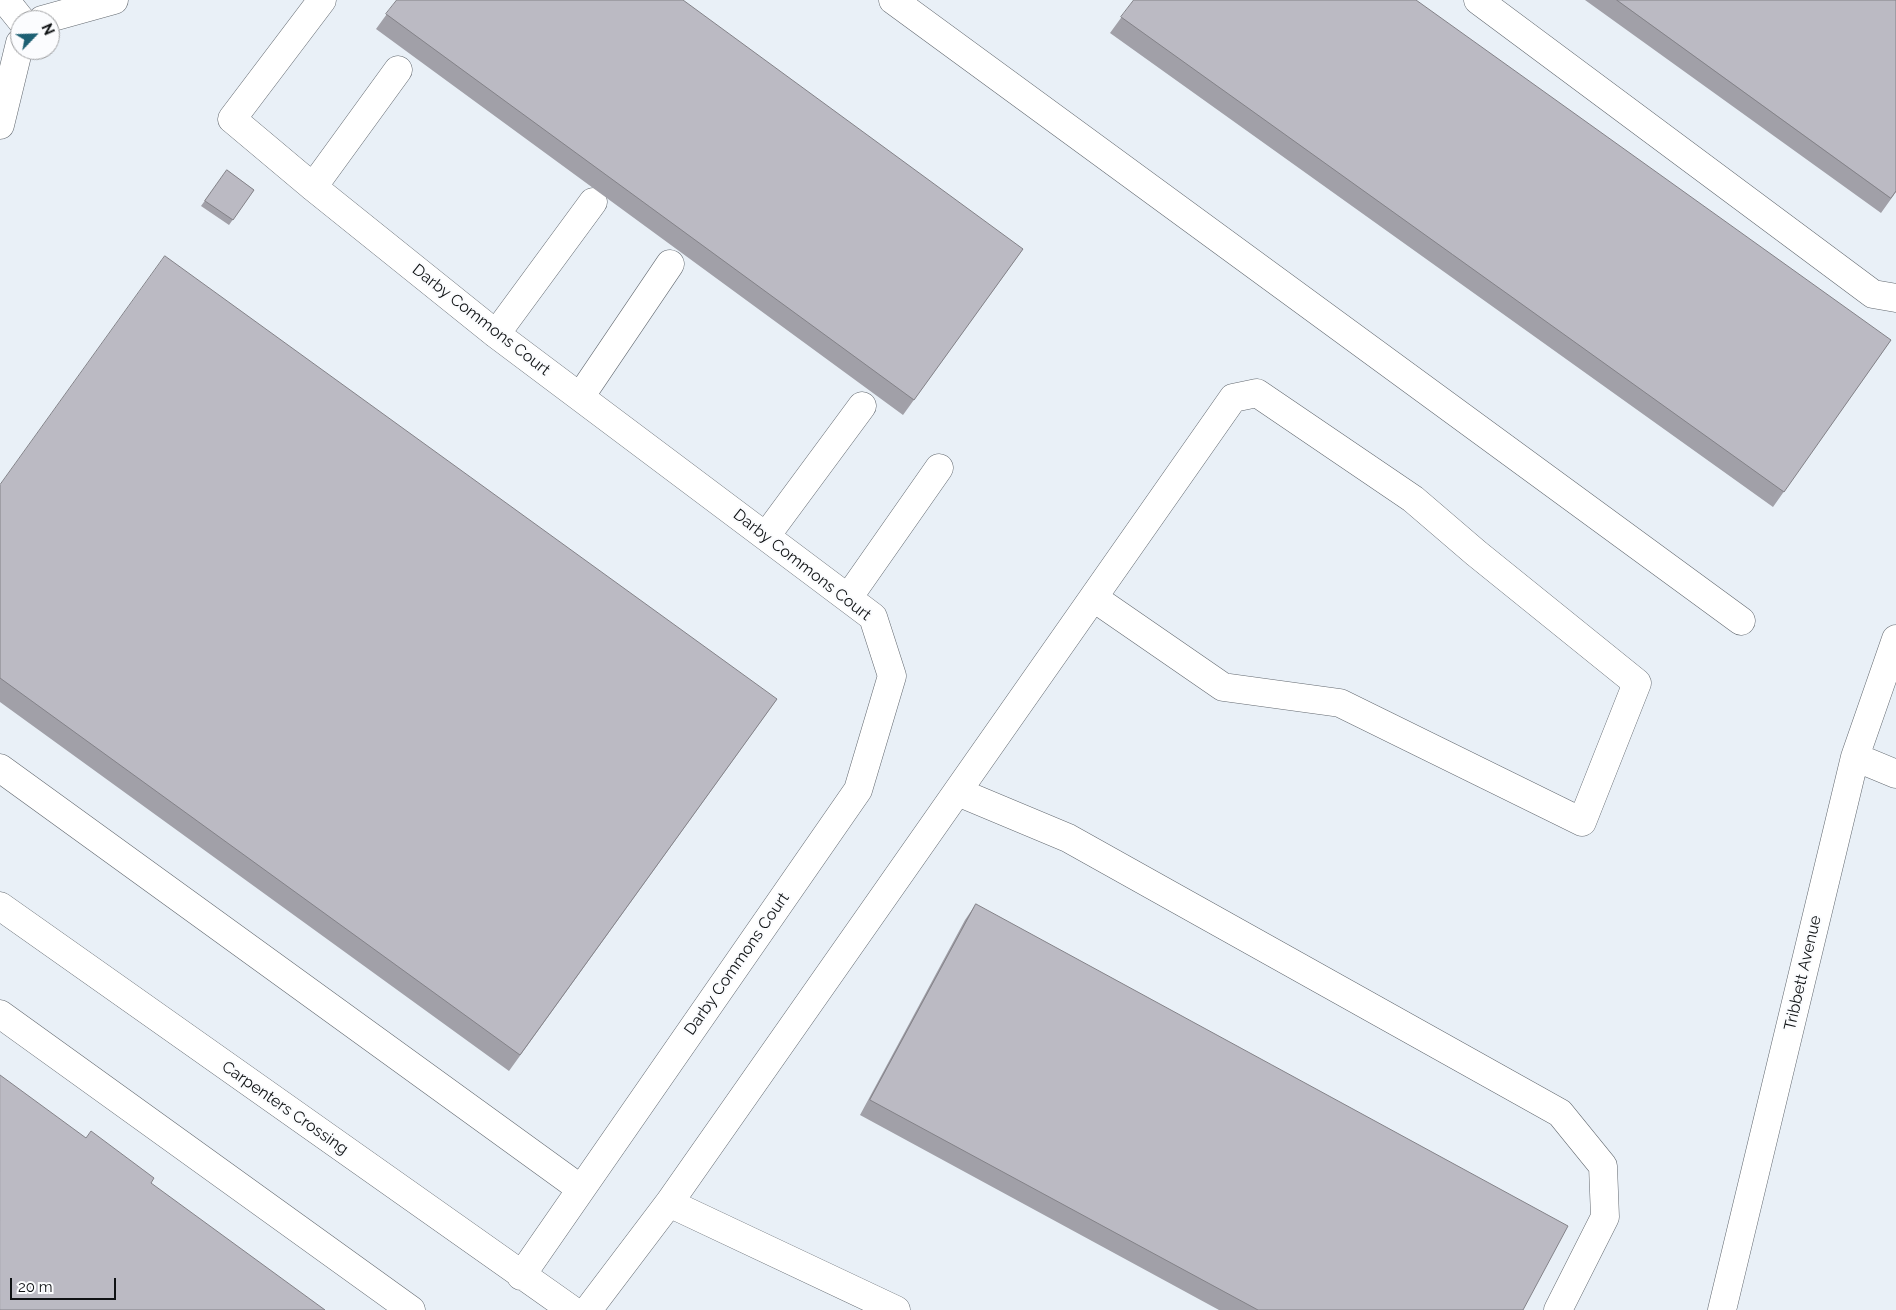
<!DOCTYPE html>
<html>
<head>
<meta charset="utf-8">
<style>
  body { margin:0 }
  #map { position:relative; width:1896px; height:1310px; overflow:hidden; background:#e9f0f7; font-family:Raleway,sans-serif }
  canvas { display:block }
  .north { position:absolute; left:10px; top:10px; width:50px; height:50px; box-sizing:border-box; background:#fbfcfe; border:1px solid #9d9ea0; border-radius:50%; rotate:66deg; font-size:14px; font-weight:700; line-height:20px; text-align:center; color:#0f1214 }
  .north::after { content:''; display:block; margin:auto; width:18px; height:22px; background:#1d6073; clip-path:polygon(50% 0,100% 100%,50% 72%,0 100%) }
  .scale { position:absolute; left:10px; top:1278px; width:106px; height:22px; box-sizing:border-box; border:2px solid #0f1214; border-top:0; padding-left:6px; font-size:15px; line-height:18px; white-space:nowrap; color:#0f1214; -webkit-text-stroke:4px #fbfcfe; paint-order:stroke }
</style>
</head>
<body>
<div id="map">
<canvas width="1896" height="1310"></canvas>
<div class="north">N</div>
<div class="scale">20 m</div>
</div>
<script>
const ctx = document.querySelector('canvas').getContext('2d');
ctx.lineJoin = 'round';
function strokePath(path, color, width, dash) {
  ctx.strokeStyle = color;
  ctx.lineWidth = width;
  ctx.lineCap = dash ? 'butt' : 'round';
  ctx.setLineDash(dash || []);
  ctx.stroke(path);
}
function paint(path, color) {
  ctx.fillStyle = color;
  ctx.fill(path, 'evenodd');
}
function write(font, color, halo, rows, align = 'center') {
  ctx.font = font + ' Raleway,sans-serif';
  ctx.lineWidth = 4;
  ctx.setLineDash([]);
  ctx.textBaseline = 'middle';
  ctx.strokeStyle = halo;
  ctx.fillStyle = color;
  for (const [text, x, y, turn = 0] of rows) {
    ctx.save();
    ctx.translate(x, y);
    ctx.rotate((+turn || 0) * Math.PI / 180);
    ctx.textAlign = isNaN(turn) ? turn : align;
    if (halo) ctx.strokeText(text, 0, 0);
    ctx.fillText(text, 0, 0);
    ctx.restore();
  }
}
const minor = new Path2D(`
  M 5,0 L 21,20
  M 322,0 L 232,119 L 313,187 L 496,334 L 873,617 L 892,676 L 858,790 L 521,1276
  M 893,0 L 1741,621
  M 1478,0 L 1873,294 L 1896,298
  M 42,20 L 114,0
  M 0,125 L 20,43
  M 313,187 L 398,70
  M 496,334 L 593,202
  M 580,397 L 670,264
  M 766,536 L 862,406
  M 848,598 L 939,468
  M 1855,757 L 1896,774
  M 0,768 L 581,1189
  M 958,792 L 1068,838 L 1560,1113 L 1603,1166 L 1605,1217 L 1558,1310
  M 0,906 L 572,1310
  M 0,1014 L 411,1310
  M 669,1203 L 896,1310
  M 588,1310 L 669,1203 L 1233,398 L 1257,393 L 1413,499 L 1476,553 L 1637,683 L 1582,822 L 1340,703 L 1223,687 L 1094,598
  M 1722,1310 L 1855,757 L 1896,639`);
const wall = new Path2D(`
  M 397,0 L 1023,249 L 903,415 L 376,29 Z
  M 1134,0 L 1891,340 L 1773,507 L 1110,33 Z
  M 1585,0 L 1896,0 L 1896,192 L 1881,213 Z
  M 227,170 L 254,190 L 229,225 L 201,206 Z
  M 0,485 L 777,699 L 509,1071 L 0,702 Z
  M 976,904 L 1523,1310 L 1219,1310 L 860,1115 L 965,920 Z`);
const building = new Path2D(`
  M 397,0 L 683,0 L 1023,249 L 914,400 L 386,14 Z
  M 1134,0 L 1416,0 L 1891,340 L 1784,492 L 1121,17 Z
  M 1617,0 L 1896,0 L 1896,191 L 1891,198 Z
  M 227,170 L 254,190 L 233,220 L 205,201 Z
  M 165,256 L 777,699 L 520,1055 L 0,678 L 0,485 Z
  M 976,904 L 1568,1226 L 1523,1310 L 1258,1310 L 870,1100 Z
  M 0,1075 L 86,1138 L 91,1131 L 154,1178 L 151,1183 L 325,1310 L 0,1310 Z`);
const streetNames = [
  ["Darby Commons Court",481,320,38],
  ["Darby Commons Court",802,565,38],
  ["Darby Commons Court",737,964,-55],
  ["Tribbett Avenue",1803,973,-77],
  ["Carpenters Crossing",285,1108,35]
];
strokePath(minor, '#636970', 29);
strokePath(minor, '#fff', 28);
paint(wall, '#a1a0a8');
paint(building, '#bbbac3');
strokePath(building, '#838288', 1);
write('16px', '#0f1214', '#fbfcfe', streetNames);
</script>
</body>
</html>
